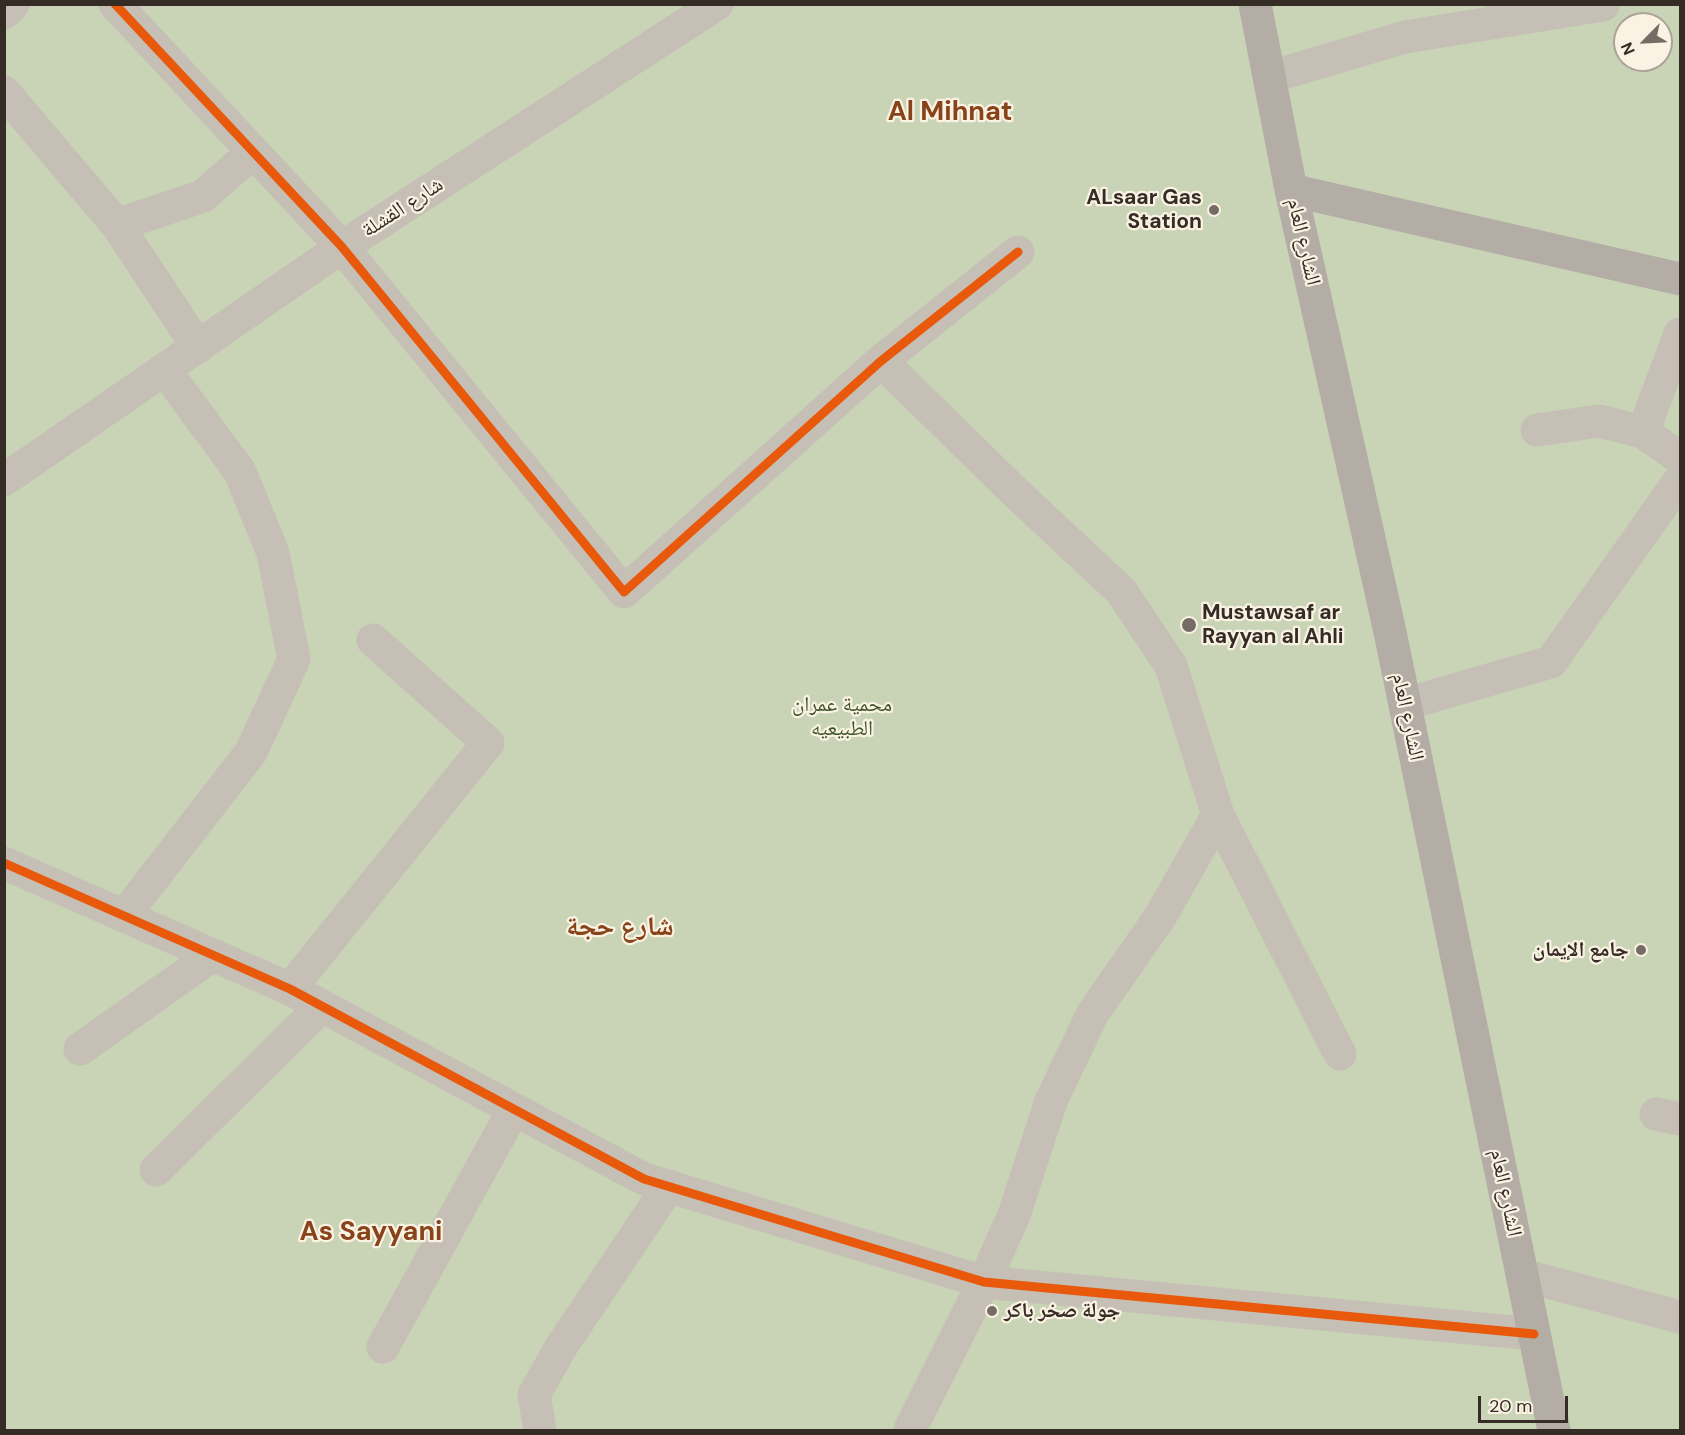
<!DOCTYPE html>
<html>
<head>
<meta charset="utf-8">
<style>
  body { margin:0 }
  #map { position:relative; width:1685px; height:1435px; overflow:hidden; background:#ece7dd; font-family:"DM Sans",sans-serif }
  canvas { display:block }
  .frame { position:absolute; inset:0; border:6px solid #352c25; pointer-events:none }
  .north { position:absolute; left:1613px; top:12px; width:60px; height:60px; box-sizing:border-box; background:#faf2e3; border:2px solid #aba397; border-radius:50%; rotate:246deg; font-size:16px; font-weight:700; line-height:24px; text-align:center; color:#352c25 }
  .north::after { content:''; display:block; margin:auto; width:21px; height:27px; background:#756d65; clip-path:polygon(50% 0,100% 100%,50% 72%,0 100%) }
  .scale { position:absolute; left:1478px; top:1396px; width:90px; height:27px; box-sizing:border-box; border:3px solid #352c25; border-top:0; padding-left:8px; font-size:18px; line-height:21px; white-space:nowrap; color:#352c25; -webkit-text-stroke:4px #faf2e3; paint-order:stroke }
</style>
</head>
<body>
<div id="map">
<canvas width="1685" height="1435"></canvas>
<div class="frame"></div>
<div class="north">N</div>
<div class="scale">20 m</div>
</div>
<script>
const ctx = document.querySelector('canvas').getContext('2d');
ctx.lineJoin = 'round';
function paint(path, color) {
  ctx.fillStyle = color;
  ctx.fill(path, 'evenodd');
}
function strokePath(path, color, width, dash) {
  ctx.strokeStyle = color;
  ctx.lineWidth = width;
  ctx.lineCap = dash ? 'butt' : 'round';
  ctx.setLineDash(dash || []);
  ctx.stroke(path);
}
function write(font, color, halo, rows, align = 'center') {
  ctx.font = font + ' "DM Sans","Noto Naskh Arabic",sans-serif';
  ctx.lineWidth = 4.5;
  ctx.setLineDash([]);
  ctx.textBaseline = 'middle';
  ctx.strokeStyle = halo;
  ctx.fillStyle = color;
  for (const [text, x, y, turn = 0] of rows) {
    ctx.save();
    ctx.translate(x, y);
    ctx.rotate((+turn || 0) * Math.PI / 180);
    ctx.textAlign = isNaN(turn) ? turn : align;
    if (halo) ctx.strokeText(text, 0, 0);
    ctx.fillText(text, 0, 0);
    ctx.restore();
  }
}
const green = new Path2D(`
  M 5,5 L 1680,5 L 1680,1430 L 5,1430 ZM 1625,24 L 1661,24 L 1661,60 L 1625,60 Z`);
const minor = new Path2D(`
  M 115,4 L 342,247 L 624,592 L 881,361 L 1018,252
  M 4,13 L 13,4
  M 1270,77 L 1405,37 L 1603,5
  M 4,92 L 117,225 L 203,196 L 253,152
  M 117,225 L 198,347
  M 881,361 L 1014,491 L 1121,591 L 1171,666 L 1218,815 L 1340,1054
  M 1537,430 L 1599,421 L 1643,432 L 1680,458
  M 1643,432 L 1680,334
  M 4,480 L 342,247 L 717,4
  M 1405,704 L 1551,662 L 1680,480
  M 4,863 L 290,989 L 644,1179 L 984,1282 L 1534,1334
  M 124,916 L 251,752 L 294,659 L 273,553 L 240,472 L 165,370
  M 290,989 L 488,743 L 373,640
  M 80,1049 L 213,955
  M 1656,1114 L 1680,1119
  M 156,1170 L 322,1006
  M 1522,1275 L 1680,1317
  M 383,1347 L 514,1109
  M 540,1430 L 534,1395 L 561,1347 L 669,1186
  M 910,1430 L 984,1282 L 1014,1215 L 1051,1101 L 1093,1013 L 1160,917 L 1218,815`);
const major = new Path2D(`
  M 1255,4 L 1291,190 L 1390,632 L 1554,1430
  M 1291,190 L 1680,279`);
const cycleway = new Path2D(`
  M 115,4 L 342,247 L 624,592 L 881,361 L 1018,252
  M 4,863 L 290,989 L 644,1179 L 984,1282 L 1534,1334`);
const markers = [
  [1214,210,6,"#756d65"],
  [1189,625,8,"#756d65"],
  [1641,950,6,"#756d65"],
  [992,1311,6,"#756d65"]
];
const poiNames = [
  ["ALsaar Gas",1202,198],
  ["Station",1202,222],
  ["Mustawsaf ar",1202,613,"left"],
  ["Rayyan al Ahli",1202,637,"left"],
  ["جامع الإيمان",1629,950],
  ["جولة صخر باكر",1004,1311,"left"]
];
const streetNames = [
  ["شارع القشلة",403,208,-33],
  ["الشارع العام",1303,242,77],
  ["الشارع العام",1407,717,78],
  ["الشارع العام",1505,1193,78]
];
const parkNames = [
  ["محمية عمران",842,705],
  ["الطبيعيه",842,729]
];
const districtNames = [
  ["Al Mihnat",950,113],
  ["شارع حجة",620,928],
  ["As Sayyani",371,1233]
];
paint(green, '#c9d3b6');
strokePath(minor, '#c5bfb6', 33);
strokePath(major, '#b3ada6', 33);
strokePath(cycleway, '#e8590c', 9);
for (const [x, y, r, color] of markers) {
  const dot = new Path2D();
  dot.arc(x, y, r, 0, 2 * Math.PI);
  ctx.fillStyle = color;
  ctx.fill(dot);
  strokePath(dot, '#faf2e3', 2);
}
write('bold 21px', '#352c25', '#faf2e3', poiNames, 'right');
write('21px', '#352c25', '#faf2e3', streetNames);
write('21px', '#3e5528', '#faf2e3', parkNames);
write('bold 27px', '#88431a', '#faf2e3', districtNames);
</script>
</body>
</html>
